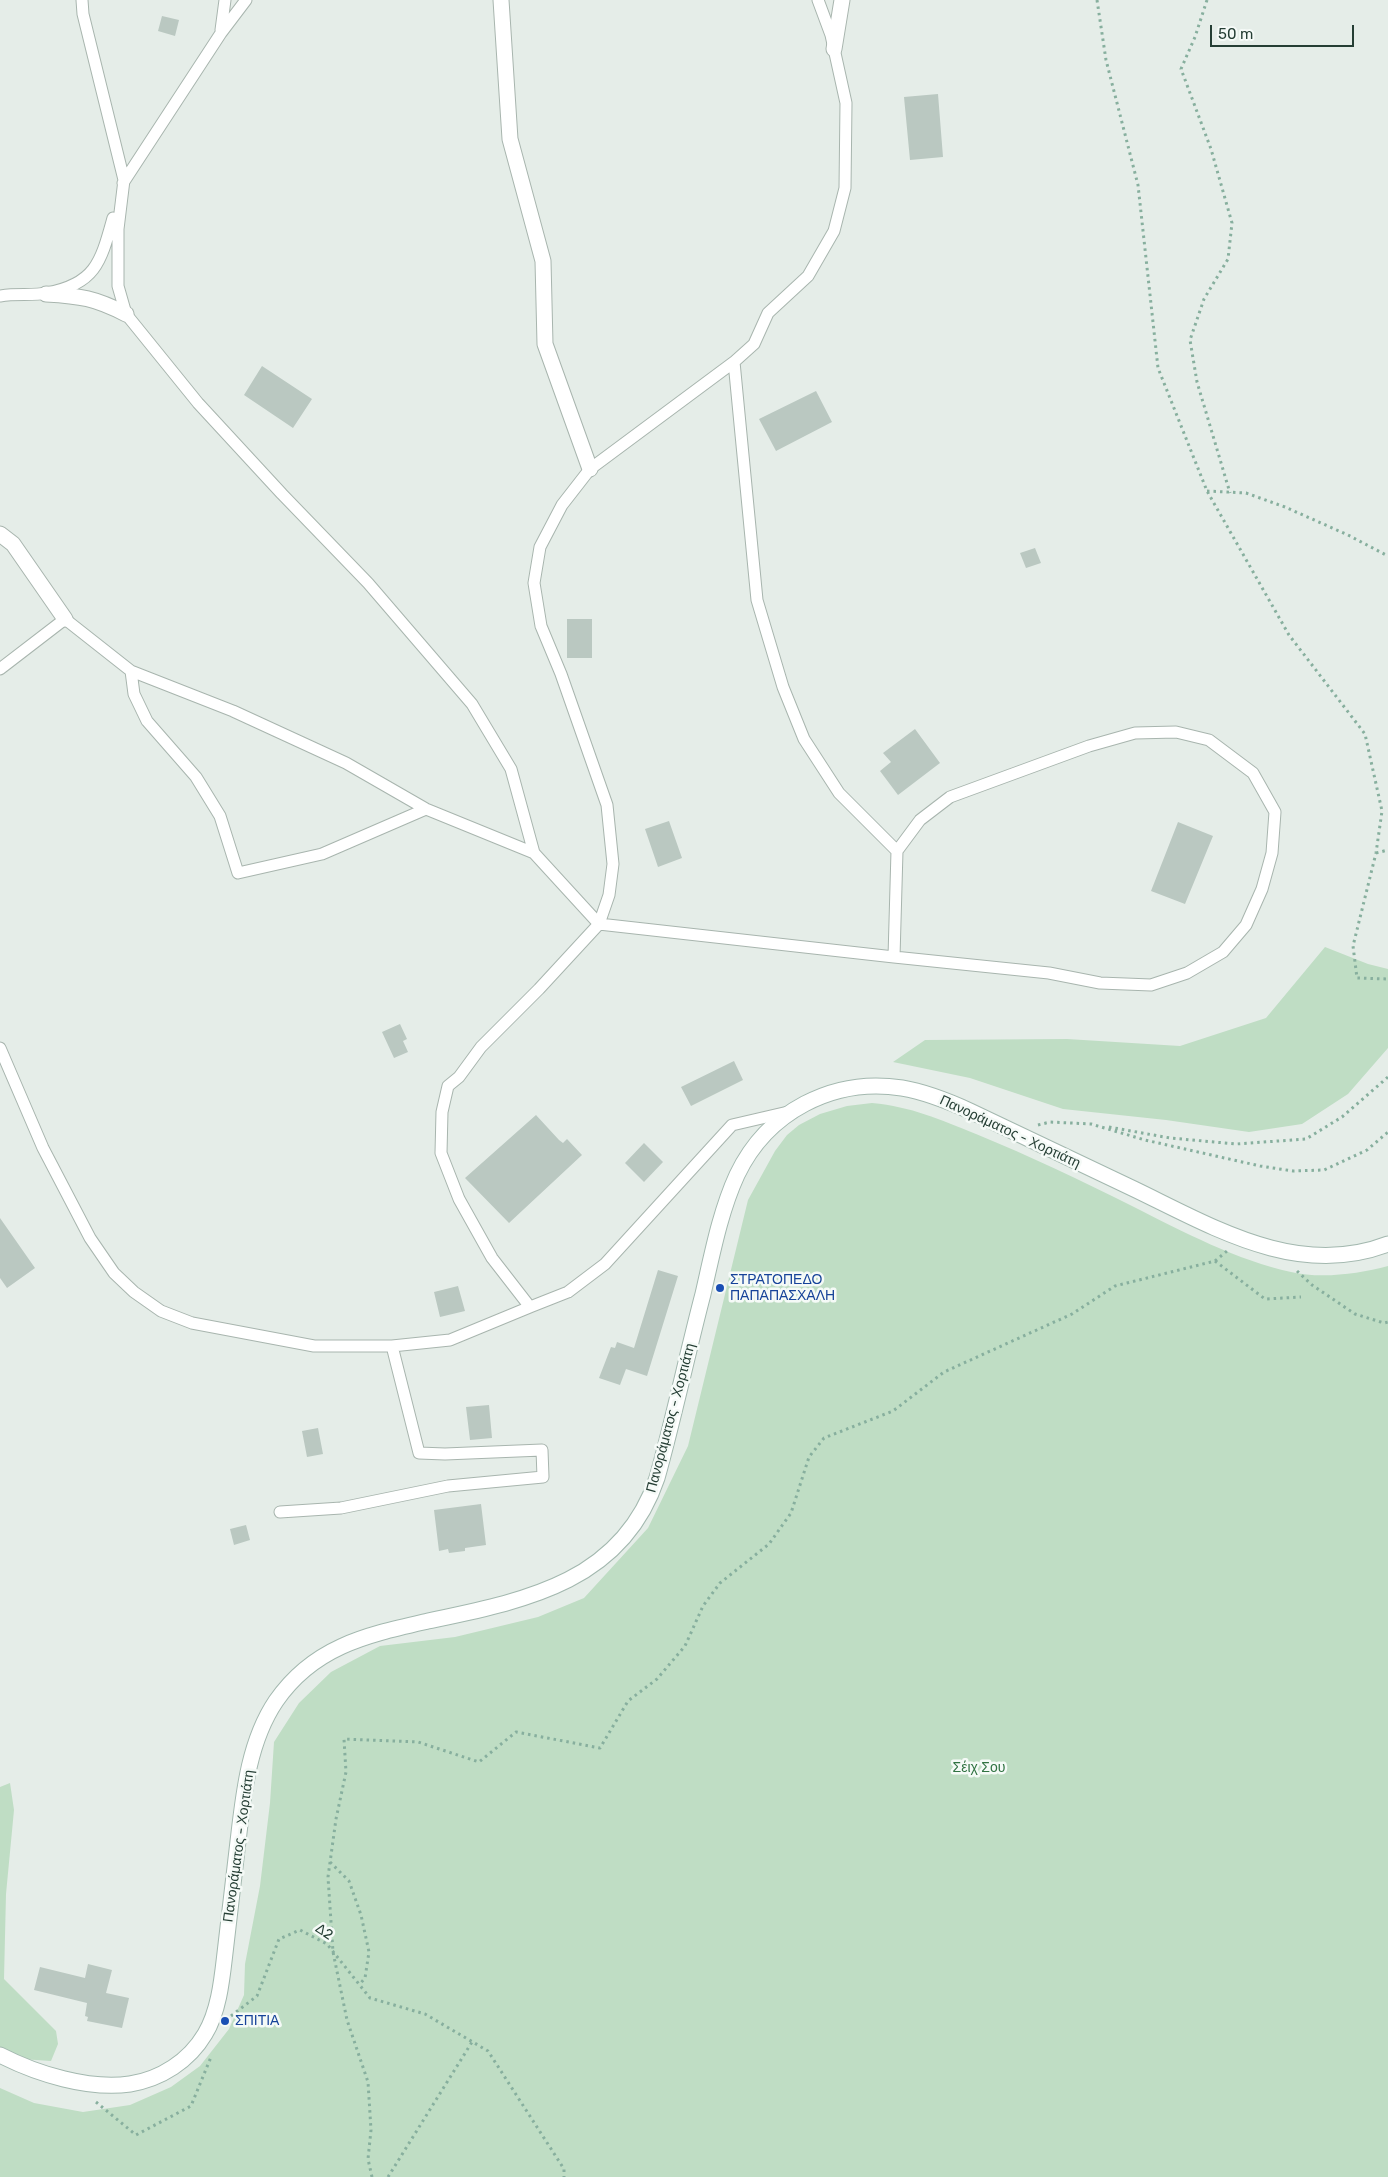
<!DOCTYPE html>
<html>
<head>
<meta charset="utf-8">
<style>
  body { margin:0 }
  #map { position:relative; width:1388px; height:2177px; overflow:hidden; background:#e5ede8; font-family:Rubik,sans-serif }
  canvas { display:block }
  .scale { position:absolute; left:1210px; top:25px; width:144px; height:22px; box-sizing:border-box; border:2px solid #253e34; border-top:0; padding-left:6px; font-size:15px; line-height:18px; white-space:nowrap; color:#253e34; -webkit-text-stroke:4px #f5faf7; paint-order:stroke }
</style>
</head>
<body>
<div id="map">
<canvas width="1388" height="2177"></canvas>
<div class="scale">50 m</div>
</div>
<script>
const ctx = document.querySelector('canvas').getContext('2d');
ctx.lineJoin = 'round';
function paint(path, color) {
  ctx.fillStyle = color;
  ctx.fill(path, 'evenodd');
}
function strokePath(path, color, width, dash) {
  ctx.strokeStyle = color;
  ctx.lineWidth = width;
  ctx.lineCap = dash ? 'butt' : 'round';
  ctx.setLineDash(dash || []);
  ctx.stroke(path);
}
function write(font, color, halo, rows, align = 'center') {
  ctx.font = font + ' Rubik,sans-serif';
  ctx.lineWidth = 5;
  ctx.setLineDash([]);
  ctx.textBaseline = 'middle';
  ctx.strokeStyle = halo;
  ctx.fillStyle = color;
  for (const [text, x, y, turn = 0] of rows) {
    ctx.save();
    ctx.translate(x, y);
    ctx.rotate((+turn || 0) * Math.PI / 180);
    ctx.textAlign = isNaN(turn) ? turn : align;
    if (halo) ctx.strokeText(text, 0, 0);
    ctx.fillText(text, 0, 0);
    ctx.restore();
  }
}
const green = new Path2D(`
  M 1325,947 L 1368,964 L 1388,969 L 1388,1048 L 1348,1094 L 1302,1124 L 1249,1132 L 1166,1120 L 1063,1109 L 970,1078 L 893,1062 L 925,1040 L 1067,1039 L 1180,1046 L 1266,1018 Z
  M 872,1103 C 912,1107 939,1119 976,1134 C 1030,1156 1082,1181 1134,1207 C 1181,1231 1239,1261 1291,1272 C 1321,1279 1358,1274 1388,1266 L 1388,2177 L 0,2177 L 0,2088 L 34,2103 L 83,2112 L 130,2105 L 171,2087 L 200,2066 L 229,2029 L 244,1995 L 245,1964 L 260,1886 L 270,1803 L 274,1742 L 299,1703 L 331,1672 L 380,1646 L 455,1637 L 538,1617 L 584,1598 L 648,1528 L 688,1446 L 748,1200 L 775,1151 L 787,1135 L 799,1125 L 820,1114 L 847,1106 Z
  M 10,1783 L 14,1810 L 6,1894 L 4,1979 L 56,2031 L 58,2044 L 51,2061 L 21,2059 L 0,2049 L 0,1787 Z`);
const building = new Path2D(`
  M 162,16 L 179,20 L 175,36 L 158,31 Z
  M 938,94 L 943,157 L 910,160 L 904,97 Z
  M 262,366 L 312,399 L 293,428 L 244,395 Z
  M 816,391 L 832,422 L 776,451 L 759,419 Z
  M 1035,548 L 1041,563 L 1026,568 L 1020,553 Z
  M 567,619 L 592,619 L 592,658 L 567,658 Z
  M 915,729 L 940,763 L 898,795 L 880,771 L 891,762 L 883,753 Z
  M 669,821 L 682,858 L 658,867 L 645,829 Z
  M 1178,822 L 1213,836 L 1185,904 L 1151,891 Z
  M 400,1024 L 407,1039 L 403,1041 L 408,1052 L 394,1058 L 382,1032 Z
  M 734,1061 L 743,1080 L 691,1106 L 681,1087 Z
  M 536,1115 L 559,1140 L 563,1143 L 567,1139 L 582,1155 L 509,1223 L 465,1178 Z
  M 644,1143 L 663,1162 L 644,1182 L 625,1163 Z
  M 0,1218 L 35,1268 L 7,1288 L 0,1278 Z
  M 658,1270 L 678,1276 L 647,1376 L 626,1369 L 620,1385 L 599,1378 L 611,1347 L 615,1348 L 617,1342 L 634,1348 Z
  M 458,1286 L 465,1311 L 440,1317 L 434,1292 Z
  M 489,1405 L 492,1438 L 470,1440 L 466,1407 Z
  M 318,1428 L 323,1454 L 307,1457 L 302,1431 Z
  M 481,1504 L 486,1545 L 465,1548 L 465,1551 L 449,1553 L 448,1549 L 439,1551 L 434,1510 Z
  M 246,1525 L 250,1540 L 234,1545 L 230,1529 Z
  M 88,1964 L 112,1970 L 106,1993 L 129,1998 L 122,2028 L 87,2021 L 88,2017 L 85,2016 L 87,2003 L 34,1990 L 40,1967 L 85,1978 Z`);
const path = new Path2D(`
  M 1097,0 L 1106,60 L 1138,185 L 1158,368 L 1207,491 L 1289,635 L 1365,734 L 1382,811 L 1376,853 L 1353,946 L 1357,978 L 1388,979
  M 1207,0 L 1195,37 L 1181,69 L 1211,149 L 1232,223 L 1228,259 L 1204,299 L 1190,340 L 1197,382 L 1230,493
  M 1207,491 L 1246,493 L 1285,507 L 1348,535 L 1388,556
  M 1376,853 L 1388,850
  M 1038,1125 L 1050,1122 L 1091,1124 L 1145,1140 L 1260,1166 L 1293,1171 L 1324,1170 L 1367,1150 L 1388,1132
  M 1109,1127 L 1170,1138 L 1236,1144 L 1306,1139 L 1342,1117 L 1388,1077
  M 1215,1261 L 1227,1251
  M 1297,1271 L 1312,1285 L 1355,1314 L 1384,1323 L 1388,1322
  M 330,1862 L 349,1881 L 361,1915 L 369,1952 L 365,1978 L 359,1985
  M 231,2016 L 257,1996 L 279,1939 L 300,1930 L 327,1944 L 370,1998 L 425,2014 L 488,2051 L 564,2169 L 564,2177
  M 96,2102 L 136,2135 L 191,2106 L 211,2057
  M 372,2177 L 368,2159 L 371,2130 L 368,2082 L 347,2020 L 333,1952 L 328,1877 L 336,1819 L 346,1772 L 344,1739 L 418,1742 L 479,1762 L 516,1732 L 600,1748 L 628,1701 L 657,1679 L 685,1646 L 703,1606 L 720,1583 L 769,1544 L 791,1513 L 809,1457 L 824,1438 L 893,1411 L 944,1372 L 1072,1314 L 1115,1286 L 1215,1261 L 1265,1299 L 1301,1297
  M 388,2177 L 472,2042`);
const service = new Path2D(`
  M 82,0 L 83,14 L 124,180 L 118,229 L 118,286 L 126,314 L 198,403 L 282,494 L 368,583 L 472,704 L 511,769 L 534,853 L 599,924 L 609,895 L 613,864 L 607,805 L 561,674 L 541,626 L 534,583 L 540,547 L 562,505 L 590,469 L 734,362
  M 221,30 L 225,0
  M 123,183 L 221,33 L 246,0
  M 0,296 C 17,293 32,296 47,293 C 96,284 101,261 113,218
  M 0,669 L 65,619 L 131,671 L 233,711 L 346,763 L 426,809 L 534,853
  M 131,671 L 134,694 L 147,721 L 196,777 L 220,816 L 238,873 L 322,854 L 426,809
  M 894,957 L 1049,973 L 1100,983 L 1151,985 L 1187,973 L 1223,952 L 1246,925 L 1262,889 L 1272,853 L 1275,812 L 1253,773 L 1209,740 L 1176,732 L 1135,733 L 1089,746 L 950,797 L 920,820 L 897,851
  M 0,1048 L 43,1148 L 90,1238 L 114,1273 L 134,1292 L 161,1311 L 192,1323 L 314,1346 L 392,1346 L 450,1340 L 530,1307
  M 788,1112 L 732,1125 L 605,1264 L 568,1292 L 530,1307 L 492,1258 L 459,1199 L 441,1153 L 442,1112 L 448,1086 L 459,1077 L 481,1047 L 539,989 L 599,924 L 894,957 L 897,851 L 839,793 L 804,739 L 783,687 L 757,600 L 734,362 L 754,344 L 768,313 L 808,276 L 834,231 L 845,188 L 846,103 L 831,35 L 818,0
  M 280,1512 L 341,1508 L 448,1486 L 543,1477 L 542,1450 L 445,1454 L 419,1453 L 392,1346`);
const minor = new Path2D(`
  M 501,0 L 510,139 L 543,261 L 545,344 L 590,469
  M 834,49 L 842,0
  M 46,294 C 81,296 95,298 126,314
  M 0,534 L 13,544 L 65,619`);
const secondary = new Path2D(`
  M 0,2055 C 37,2074 89,2090 130,2084 C 161,2079 189,2061 205,2034 C 219,2011 222,1979 225,1953 C 229,1919 233,1884 237,1850 C 243,1800 247,1744 276,1701 C 314,1646 367,1635 428,1621 C 523,1601 622,1583 657,1478 C 674,1417 687,1355 703,1294 C 712,1255 720,1212 737,1175 C 767,1112 833,1077 902,1088 C 926,1092 948,1101 970,1111 C 1024,1137 1079,1163 1134,1189 C 1213,1227 1298,1279 1388,1244`);
const markers = [
  [720,1288,5,"#1a4fb4"],
  [225,2021,5,"#1a4fb4"]
];
const streetNames = [
  ["Πανοράματος - Χορτιάτη",1010,1132,25],
  ["Πανοράματος - Χορτιάτη",671,1418,-75],
  ["Πανοράματος - Χορτιάτη",239,1846,-82],
  ["Δ2",324,1932,33]
];
const transitNames = [
  ["ΣΤΡΑΤΟΠΕΔΟ",730,1280],
  ["ΠΑΠΑΠΑΣΧΑΛΗ",730,1296],
  ["ΣΠΙΤΙΑ",235,2021]
];
const parkNames = [
  ["Σέιχ Σου",979,1768]
];
paint(green, '#bfddc4');
paint(building, '#bac8c1');
strokePath(service, '#a8b5ae', 13);
strokePath(minor, '#a8b5ae', 17);
strokePath(secondary, '#a3b8af', 17);
strokePath(path, '#87af9e', 3, [2.5, 4]);
strokePath(service, '#fff', 11);
strokePath(minor, '#fff', 15);
strokePath(secondary, '#fff', 15);
for (const [x, y, r, color] of markers) {
  const dot = new Path2D();
  dot.arc(x, y, r, 0, 2 * Math.PI);
  ctx.fillStyle = color;
  ctx.fill(dot);
  strokePath(dot, '#f5faf7', 2);
}
write('14px', '#253e34', '#f5faf7', streetNames);
write('14px', '#164399', '#f5faf7', transitNames, 'left');
write('14px', '#317343', '#f5faf7', parkNames);
</script>
</body>
</html>
